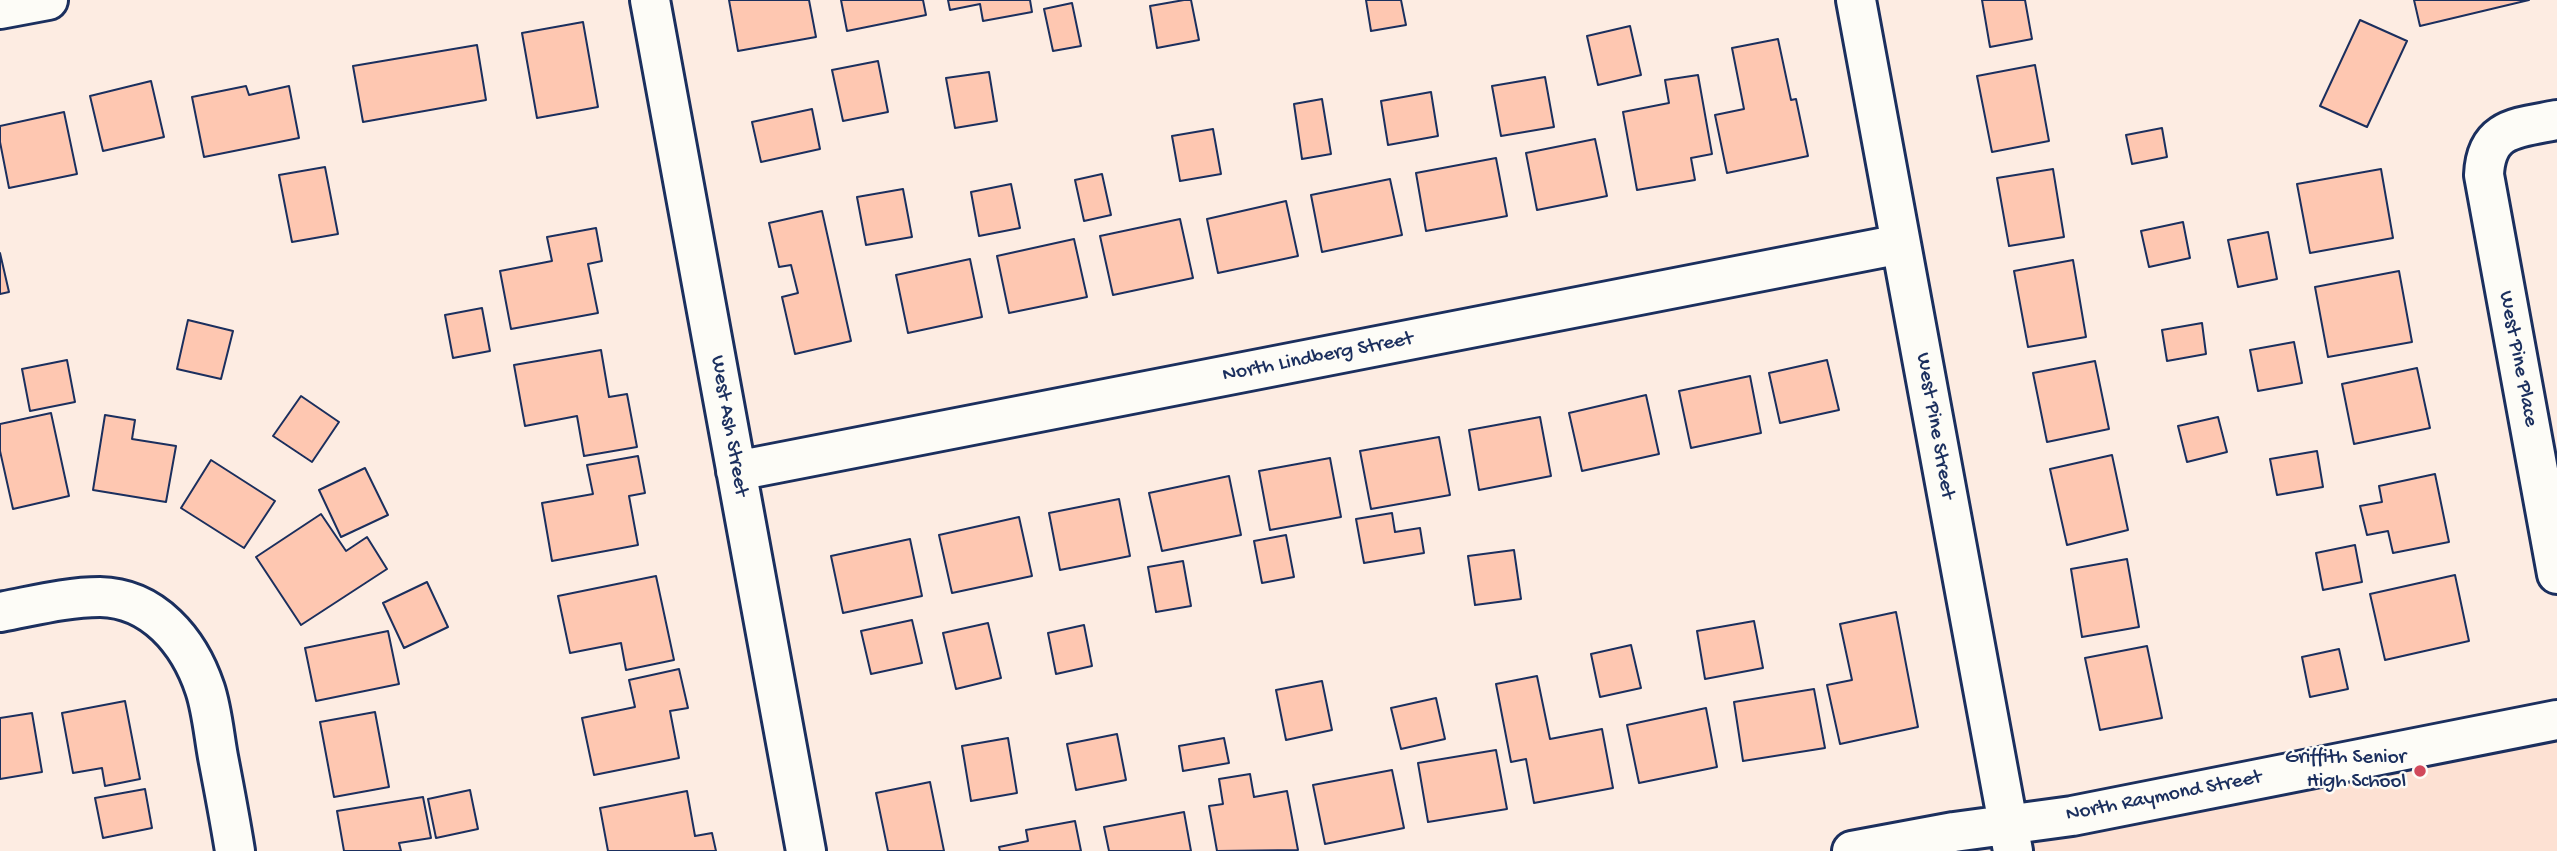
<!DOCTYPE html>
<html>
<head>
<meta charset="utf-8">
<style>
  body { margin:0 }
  canvas { display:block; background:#fdece2 }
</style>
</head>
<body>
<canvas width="2557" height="851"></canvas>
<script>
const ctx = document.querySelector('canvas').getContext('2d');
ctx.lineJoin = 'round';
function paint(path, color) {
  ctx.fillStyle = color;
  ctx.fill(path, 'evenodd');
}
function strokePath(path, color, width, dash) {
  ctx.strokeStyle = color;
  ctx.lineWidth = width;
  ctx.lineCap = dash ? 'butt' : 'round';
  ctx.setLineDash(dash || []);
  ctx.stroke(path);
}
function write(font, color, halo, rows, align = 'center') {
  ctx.font = font + ' "Gochi Hand",sans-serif';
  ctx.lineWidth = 5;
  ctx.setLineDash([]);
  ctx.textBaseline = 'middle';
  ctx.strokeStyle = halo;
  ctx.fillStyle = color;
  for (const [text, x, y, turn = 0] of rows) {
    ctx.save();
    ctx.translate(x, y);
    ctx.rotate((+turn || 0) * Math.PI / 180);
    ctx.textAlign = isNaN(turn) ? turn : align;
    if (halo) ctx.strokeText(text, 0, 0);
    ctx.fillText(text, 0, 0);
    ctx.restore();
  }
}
const built = new Path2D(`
  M 2557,717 L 2557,851 L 2012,851 L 2008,825 Z`);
const building = new Path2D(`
  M 729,0 L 809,0 L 816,37 L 738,51 Z
  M 841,0 L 923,0 L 926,15 L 847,31 Z
  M 948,0 L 1030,0 L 1032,12 L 983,21 L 980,4 L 950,10 Z
  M 1184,0 L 1191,0 L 1199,40 L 1157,48 L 1150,6 Z
  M 1366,0 L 1401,0 L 1406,25 L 1371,31 Z
  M 1982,0 L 2025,0 L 2032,39 L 1990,47 Z
  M 2414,0 L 2529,0 L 2420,26 Z
  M 1072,3 L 1081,46 L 1053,51 L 1044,9 Z
  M 2360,20 L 2407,41 L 2367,127 L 2320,106 Z
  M 583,22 L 598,107 L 537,118 L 522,33 Z
  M 1630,26 L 1641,75 L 1598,85 L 1587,36 Z
  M 1778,39 L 1791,100 L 1796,99 L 1808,156 L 1727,173 L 1715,115 L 1744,109 L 1732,48 Z
  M 477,45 L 486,100 L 363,122 L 353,66 Z
  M 878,61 L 888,112 L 843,121 L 832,70 Z
  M 2035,65 L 2049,141 L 1992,152 L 1977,76 Z
  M 989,72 L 997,121 L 955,128 L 946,78 Z
  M 1698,75 L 1712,154 L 1691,158 L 1695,180 L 1637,190 L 1623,112 L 1669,103 L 1665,80 Z
  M 1545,77 L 1554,127 L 1501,136 L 1492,86 Z
  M 151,81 L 164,137 L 103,151 L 90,96 Z
  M 246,86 L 249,95 L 289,86 L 299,138 L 204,157 L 192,97 Z
  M 1431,92 L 1438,136 L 1388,145 L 1381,101 Z
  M 1322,99 L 1331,154 L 1302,159 L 1294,104 Z
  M 812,109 L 820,149 L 761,162 L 752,122 Z
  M 64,112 L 77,174 L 9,188 L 0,142 L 0,126 Z
  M 2162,128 L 2167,157 L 2132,164 L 2126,135 Z
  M 1213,129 L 1221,174 L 1180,181 L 1172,136 Z
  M 1595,139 L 1607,196 L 1537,210 L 1526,153 Z
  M 1496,158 L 1507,216 L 1426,231 L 1416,173 Z
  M 325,167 L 338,234 L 292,242 L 279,175 Z
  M 2053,169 L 2064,237 L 2009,246 L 1997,178 Z
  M 2381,169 L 2393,238 L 2310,253 L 2297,184 Z
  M 1102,174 L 1111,215 L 1084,221 L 1075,180 Z
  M 1390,179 L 1402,235 L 1322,252 L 1311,195 Z
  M 1011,184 L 1020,228 L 979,236 L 971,192 Z
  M 903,189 L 912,237 L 866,245 L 857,197 Z
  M 1286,201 L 1298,256 L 1218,273 L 1207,219 Z
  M 822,211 L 851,341 L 795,354 L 782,297 L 798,293 L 791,265 L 779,267 L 769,223 Z
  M 1180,219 L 1193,278 L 1113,295 L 1100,236 Z
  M 2183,222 L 2190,258 L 2149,267 L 2141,231 Z
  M 596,228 L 602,261 L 588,264 L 598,313 L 511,329 L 500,271 L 552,261 L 547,237 Z
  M 2268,232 L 2277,279 L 2238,287 L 2228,240 Z
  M 1074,239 L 1087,297 L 1009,313 L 997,256 Z
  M 0,253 L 9,292 L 0,294 Z
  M 970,259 L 982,317 L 908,333 L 896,275 Z
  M 2073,260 L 2086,337 L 2028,347 L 2014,271 Z
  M 2399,271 L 2412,342 L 2328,357 L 2315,287 Z
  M 482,308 L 490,351 L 453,358 L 445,315 Z
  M 188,320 L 233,331 L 221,379 L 177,369 Z
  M 2202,323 L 2206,354 L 2167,361 L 2162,330 Z
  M 2294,342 L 2302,383 L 2258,391 L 2250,350 Z
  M 601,350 L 609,397 L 627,394 L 637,447 L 584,456 L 577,416 L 525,426 L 514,365 Z
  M 67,360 L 75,402 L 30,411 L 22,369 Z
  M 1827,360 L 1839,410 L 1780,423 L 1769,373 Z
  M 2095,361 L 2109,429 L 2047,442 L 2033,373 Z
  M 2417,368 L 2430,428 L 2354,444 L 2342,384 Z
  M 1750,376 L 1761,433 L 1691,448 L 1679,391 Z
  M 1646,395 L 1659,454 L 1582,471 L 1569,413 Z
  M 301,396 L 339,422 L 312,462 L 273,436 Z
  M 51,413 L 69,496 L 13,509 L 0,451 L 0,424 Z
  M 105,415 L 135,420 L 132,439 L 176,446 L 166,502 L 93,490 Z
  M 1540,417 L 1551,476 L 1479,490 L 1469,430 Z
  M 2218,417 L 2227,452 L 2187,462 L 2178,426 Z
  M 1439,437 L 1450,495 L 1371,509 L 1360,451 Z
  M 2317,451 L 2323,487 L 2277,495 L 2270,459 Z
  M 2112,455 L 2128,530 L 2067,545 L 2050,469 Z
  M 638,456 L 645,493 L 629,496 L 638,545 L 552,561 L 542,503 L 593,494 L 587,465 Z
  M 1330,458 L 1341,517 L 1270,530 L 1259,471 Z
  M 211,460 L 275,501 L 244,548 L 181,508 Z
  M 365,468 L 388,515 L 341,537 L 319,490 Z
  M 2435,474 L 2449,542 L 2393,553 L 2388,531 L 2367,535 L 2360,506 L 2382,502 L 2379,486 Z
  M 1229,476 L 1241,535 L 1162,551 L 1149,493 Z
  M 1119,499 L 1130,556 L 1060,570 L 1049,513 Z
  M 1392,513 L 1395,532 L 1420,528 L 1424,553 L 1364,563 L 1356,519 Z
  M 321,514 L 346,551 L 367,537 L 387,569 L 301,625 L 256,557 Z
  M 1019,517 L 1032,576 L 952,593 L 939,535 Z
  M 1286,535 L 1294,577 L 1262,583 L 1254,541 Z
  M 910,539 L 922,596 L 843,613 L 831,556 Z
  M 2355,545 L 2362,582 L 2323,590 L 2316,553 Z
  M 1514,550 L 1521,599 L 1475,605 L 1468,556 Z
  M 2127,559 L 2139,627 L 2082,637 L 2071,569 Z
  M 1183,561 L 1191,606 L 1156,612 L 1148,567 Z
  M 2455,575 L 2469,641 L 2385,660 L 2370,594 Z
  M 656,576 L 674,660 L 626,670 L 621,643 L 570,653 L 558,596 Z
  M 427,582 L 448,627 L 404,648 L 383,603 Z
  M 1896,612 L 1918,727 L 1840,744 L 1827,685 L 1852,680 L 1840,624 Z
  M 912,620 L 922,663 L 871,674 L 861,631 Z
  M 1754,621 L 1763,668 L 1705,679 L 1697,631 Z
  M 988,623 L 1001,678 L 956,689 L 943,633 Z
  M 1084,625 L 1092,666 L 1056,674 L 1048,633 Z
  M 388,631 L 399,684 L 316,701 L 305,648 Z
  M 1631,645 L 1641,688 L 1600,697 L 1591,654 Z
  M 2147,646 L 2162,718 L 2100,730 L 2085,658 Z
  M 2339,649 L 2348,689 L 2310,697 L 2302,657 Z
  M 679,669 L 688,708 L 670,711 L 679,758 L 594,775 L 582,718 L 635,707 L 629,680 Z
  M 1537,676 L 1550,739 L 1602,729 L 1613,788 L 1534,803 L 1526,759 L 1511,762 L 1496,684 Z
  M 1322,681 L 1332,730 L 1286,740 L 1276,690 Z
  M 1814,689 L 1825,748 L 1743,761 L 1734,702 Z
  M 1436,698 L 1445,739 L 1401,749 L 1391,708 Z
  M 125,701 L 140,779 L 105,786 L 102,768 L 73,773 L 62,713 Z
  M 1706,708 L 1717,767 L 1639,783 L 1627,725 Z
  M 375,712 L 389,787 L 334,797 L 320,722 Z
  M 32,713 L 42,772 L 0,779 L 0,718 Z
  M 1117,734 L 1126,780 L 1076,790 L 1067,744 Z
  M 1008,738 L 1017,793 L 971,801 L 962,746 Z
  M 1224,738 L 1229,763 L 1183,771 L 1179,746 Z
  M 1496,750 L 1507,809 L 1428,822 L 1418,763 Z
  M 1392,770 L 1404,828 L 1325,844 L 1313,785 Z
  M 1250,774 L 1254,797 L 1287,791 L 1298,850 L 1217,851 L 1209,806 L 1223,804 L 1219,779 Z
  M 930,782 L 944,851 L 888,851 L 876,793 Z
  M 145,789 L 152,828 L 103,838 L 95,798 Z
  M 470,790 L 478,829 L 436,838 L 428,799 Z
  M 687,791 L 695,836 L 712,833 L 716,851 L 608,851 L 600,808 Z
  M 423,797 L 431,838 L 399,843 L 401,851 L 344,851 L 337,811 Z
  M 1184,812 L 1191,851 L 1109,851 L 1104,827 Z
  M 1075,821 L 1081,851 L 1000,851 L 999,847 L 1028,841 L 1026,830 Z`);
const minor = new Path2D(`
  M 650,0 L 806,851
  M 1856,0 L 2013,851
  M 0,9 L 48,0
  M 2557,120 C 2517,128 2486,127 2484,175 L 2557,574
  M 736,471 L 1901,244
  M 0,612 C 33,606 66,597 100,597 C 153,598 189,641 205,689 C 212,710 214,735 218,757 C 224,788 230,820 235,851
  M 1852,851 L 1954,832 L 2072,816 L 2557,720`);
const markers = [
  [2420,771,7,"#d1495b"]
];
const streetNames = [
  ["North Lindberg Street",1318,358,-11],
  ["West Pine Place",2517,359,79],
  ["West Ash Street",728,426,80],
  ["West Pine Street",1934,426,80],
  ["North Raymond Street",2164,797,-11]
];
const poiNames = [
  ["Griffith Senior",2406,759],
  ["High School",2406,783]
];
paint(built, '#fde1d3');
paint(building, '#fec7b1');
strokePath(building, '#1b2f5e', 2);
strokePath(minor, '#1b2f5e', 44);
strokePath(minor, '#fdfcf7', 38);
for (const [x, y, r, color] of markers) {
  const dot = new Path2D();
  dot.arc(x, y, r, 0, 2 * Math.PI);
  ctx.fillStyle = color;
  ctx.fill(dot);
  strokePath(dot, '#fdfcf7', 2.5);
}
write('21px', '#1b2f5e', '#fdfcf7', streetNames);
write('21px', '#1b2f5e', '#fdfcf7', poiNames, 'right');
</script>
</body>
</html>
